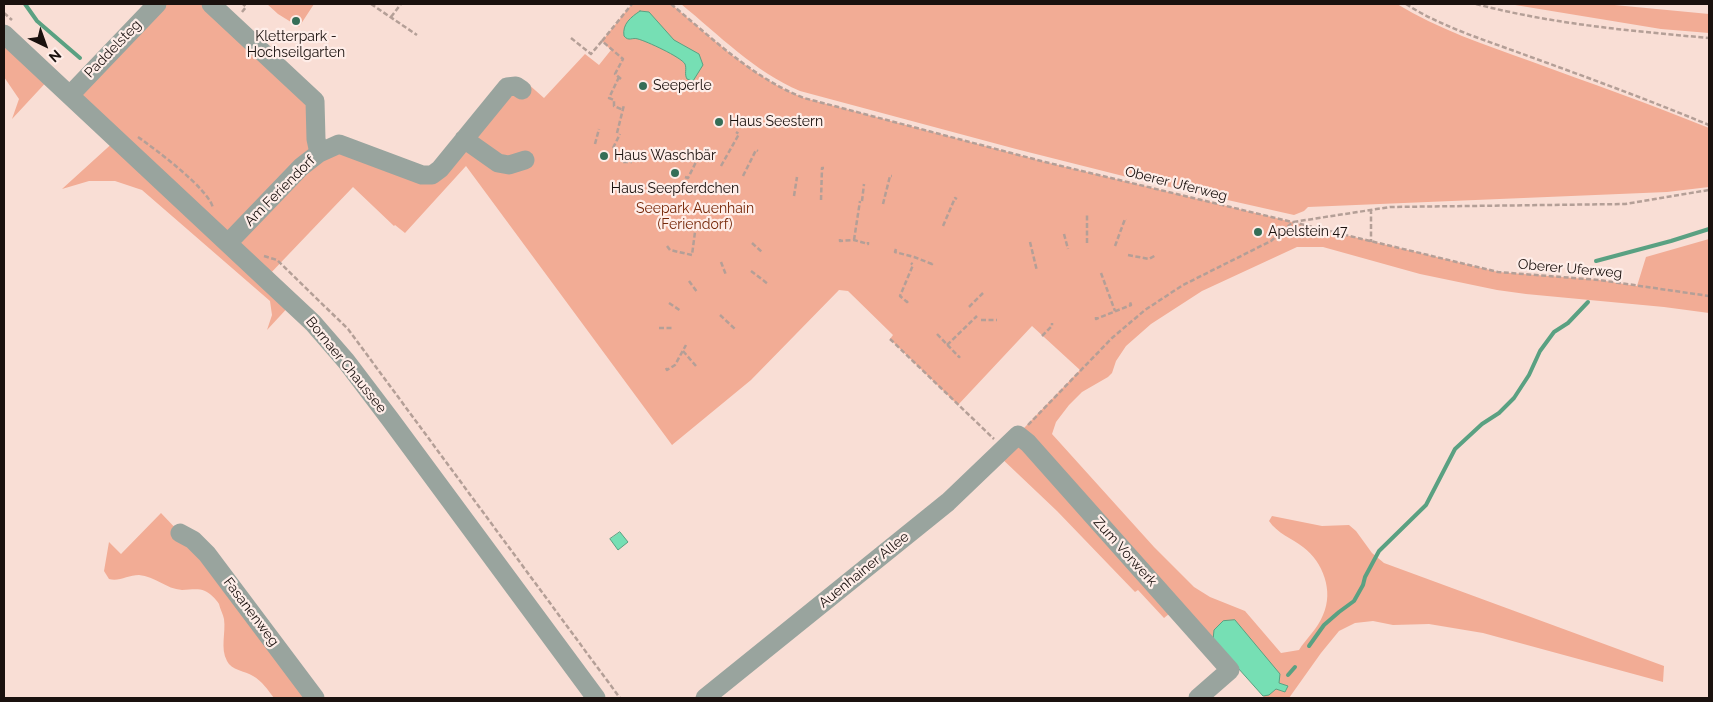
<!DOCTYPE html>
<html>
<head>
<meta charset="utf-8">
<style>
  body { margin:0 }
  #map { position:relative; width:1713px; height:702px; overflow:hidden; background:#f9ded5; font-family:Raleway,sans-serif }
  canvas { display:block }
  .frame { position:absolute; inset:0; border:5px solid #1a110e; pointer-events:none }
  .north { position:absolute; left:20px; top:20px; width:50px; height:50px; -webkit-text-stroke:4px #feede8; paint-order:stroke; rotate:138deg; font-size:14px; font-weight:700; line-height:20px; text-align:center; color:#1a110e }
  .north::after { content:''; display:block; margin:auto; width:18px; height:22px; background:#1a110e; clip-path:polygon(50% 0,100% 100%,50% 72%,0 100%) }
</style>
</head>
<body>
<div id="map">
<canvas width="1713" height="702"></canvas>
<div class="frame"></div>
<div class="north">N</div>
</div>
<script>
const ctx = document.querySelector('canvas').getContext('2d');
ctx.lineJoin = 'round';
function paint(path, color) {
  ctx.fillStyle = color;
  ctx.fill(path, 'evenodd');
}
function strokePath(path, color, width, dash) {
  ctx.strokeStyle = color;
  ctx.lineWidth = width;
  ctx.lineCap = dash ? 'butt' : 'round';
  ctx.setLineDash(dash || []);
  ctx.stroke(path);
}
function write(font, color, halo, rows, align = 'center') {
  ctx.font = font + ' Raleway,sans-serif';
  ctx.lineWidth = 4.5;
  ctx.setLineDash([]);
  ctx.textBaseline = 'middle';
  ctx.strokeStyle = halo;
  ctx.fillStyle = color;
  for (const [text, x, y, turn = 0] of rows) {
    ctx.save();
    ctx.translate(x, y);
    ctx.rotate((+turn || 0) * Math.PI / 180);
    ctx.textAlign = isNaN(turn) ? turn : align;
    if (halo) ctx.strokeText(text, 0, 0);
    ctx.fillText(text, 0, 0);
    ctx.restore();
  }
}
const green = new Path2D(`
  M 157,4 L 211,4 L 315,101 L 316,139 L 339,144 L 422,175 L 507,87 L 527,83 L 544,98 L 585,54 L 599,65 L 611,50 L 602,41 L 632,4 L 671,4 C 713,39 753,78 804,98 L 1045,162 L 1498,272 L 1599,280 L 1637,286 L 1646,257 L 1709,239 L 1709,313 L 1664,307 L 1526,294 L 1497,290 L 1420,274 L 1323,247 L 1297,247 L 1202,291 L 1151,324 L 1126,346 L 1116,361 L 1112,373 L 1108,377 L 1082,392 L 1069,405 L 1056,422 L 1052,434 L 1154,547 L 1194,587 L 1210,597 L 1245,611 L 1281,653 L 1299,650 C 1306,639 1318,628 1323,615 C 1334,591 1323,562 1303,547 C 1291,538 1277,533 1269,521 L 1272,516 L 1322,526 L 1349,525 L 1356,531 L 1372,553 L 1384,563 L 1664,666 L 1663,682 L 1483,633 L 1429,624 L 1393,625 L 1373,621 L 1355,623 L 1339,631 L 1321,653 L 1289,698 L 1262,698 C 1269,692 1274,694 1279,683 L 1213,640 L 1175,609 L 1164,618 L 1138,590 L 1135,592 L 1057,511 L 998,455 L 1080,370 L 1032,326 L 958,405 L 890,339 L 893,335 L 848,291 L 839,290 L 751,380 L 672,445 L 466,166 L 405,233 L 395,225 L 394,226 L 353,187 L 266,278 L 292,303 L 267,330 L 272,315 L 270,301 L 142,190 L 115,181 L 89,181 L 62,189 L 117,139 L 70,95 Z
  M 267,4 L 314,4 L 299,27 L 278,14 Z
  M 681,4 L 1397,4 C 1438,29 1485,45 1530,61 C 1590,83 1650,104 1709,128 L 1709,187 L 1667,192 L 1308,207 L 1304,211 L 1294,215 L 1139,180 L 1016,149 L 800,91 C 755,72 719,35 681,4 Z
  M 1509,4 L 1604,4 L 1709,14 L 1709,33 L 1661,29 Z
  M 4,34 L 51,77 L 12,119 L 19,99 L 4,77 Z
  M 161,513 L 180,533 L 315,698 L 274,698 C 268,690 262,681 253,676 C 245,671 231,670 227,661 C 220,648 226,633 224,619 C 223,614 220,609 219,604 C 216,599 210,593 205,591 C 197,588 191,590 182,590 C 166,589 155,576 139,575 C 128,575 119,582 109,579 L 104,571 L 109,542 L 121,554 Z`);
const water = new Path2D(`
  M 640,11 L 649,12 L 674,40 L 699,54 L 703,65 L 693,81 L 687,79 C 684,74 687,69 685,64 C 681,57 646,41 638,39 C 632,37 629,42 624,36 C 622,24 631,17 640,11 Z
  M 620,532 L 628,542 L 618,550 L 610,539 Z
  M 1235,620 L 1280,674 L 1279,683 L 1288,686 L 1285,692 L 1276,689 L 1269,695 L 1263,696 L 1213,640 L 1214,630 L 1223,621 Z`);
const stream = new Path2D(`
  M 25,4 L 37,21 L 80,58
  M 1596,261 L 1671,241 L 1709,229
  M 1309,646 L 1324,625 L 1339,612 L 1354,601 L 1363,585 L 1365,577 L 1379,551 L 1426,505 L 1455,449 L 1482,424 L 1499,413 L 1514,398 L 1529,375 L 1540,351 L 1554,332 L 1568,323 L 1588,302
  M 1288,675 L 1295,667`);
const path = new Path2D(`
  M 371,4 L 417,35
  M 671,4 C 713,39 753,78 804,98 L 1045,162 L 1498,272 L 1599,280 L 1709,296
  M 1406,4 C 1441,27 1488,41 1528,56 C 1589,78 1649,100 1709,125
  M 1476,4 C 1552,24 1631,31 1709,38
  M 242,12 L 246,7 L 243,4
  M 4,13 L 12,20
  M 391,17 L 401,4
  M 571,38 L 591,54 L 602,41
  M 619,77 L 609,98 L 614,100 L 614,106 L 623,110
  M 621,79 L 615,74 L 623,59 L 602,41 L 632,4
  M 617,133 L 624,105
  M 138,137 C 155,149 209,189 213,208
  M 595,144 L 599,129
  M 613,148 L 620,134
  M 623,162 L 632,162
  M 721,166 L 739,134 L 736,132
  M 743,176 L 756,150 L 758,151
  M 685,177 L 688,178 L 699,156
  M 794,196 L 797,177
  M 821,200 L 822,168 L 824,168
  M 862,201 L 864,184
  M 883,204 L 890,176 L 892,176
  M 1371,209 L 1371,242
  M 943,226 L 955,198 L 957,199
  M 1064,234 L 1068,249
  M 840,239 L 840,241 L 854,240 L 868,244 L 868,242
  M 854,240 L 860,201
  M 1030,242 L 1037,271
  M 752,243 L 763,253
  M 1087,243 L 1087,214 L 1088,214
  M 667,246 L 670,250 L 692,255 L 695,232
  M 1115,246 L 1125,219 L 1126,220
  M 896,249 L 895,252 L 914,257 L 932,264 L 932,263
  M 1128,255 L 1149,259 L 1156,255
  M 264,256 L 277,260 L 348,329 L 620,698
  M 721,262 L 726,275
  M 751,271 L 768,284
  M 1101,273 L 1115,311
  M 689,281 L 697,292
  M 908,301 L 907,302 L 900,296 L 913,265 L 911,263
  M 669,303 L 681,311
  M 969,307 L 983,293
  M 720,315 L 735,329
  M 1096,317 L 1096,319 L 1131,305 L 1130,302
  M 981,320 L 997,320
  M 659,328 L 674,328
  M 937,334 L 959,357 L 960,356
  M 1042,336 L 1052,326 L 1052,323
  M 890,339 L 994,439
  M 947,345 L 977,316
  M 683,351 L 696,366
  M 666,368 L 667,370 L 675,365 L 686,345
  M 1028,425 L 1112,338 L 1145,310 L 1183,285 L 1271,241 L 1293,222 L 1390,207 L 1625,204 L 1709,190`);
const minor = new Path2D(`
  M 211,4 L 315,101 L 316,139 L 319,153
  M 4,34 L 313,323 L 346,361 L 390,419 L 596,698
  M 70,95 L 157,4
  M 464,139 L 498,163 L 509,165 L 525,160
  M 228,243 L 301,167 L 319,153 L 339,144 L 422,175 L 432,175 L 440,169 L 507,87 L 516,86 L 522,90
  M 180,533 L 193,540 L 207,554 L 315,698
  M 705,698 L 948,502 L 1018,435 L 1028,443 L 1230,670 L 1198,698`);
const markers = [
  [296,21,5,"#356e57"],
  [643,86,5,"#356e57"],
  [719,122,5,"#356e57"],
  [604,156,5,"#356e57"],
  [675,173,5,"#356e57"],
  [1258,232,5,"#356e57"]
];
const poiNames = [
  ["Kletterpark -",296,37,"center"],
  ["Hochseilgarten",296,53,"center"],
  ["Seeperle",653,86],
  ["Haus Seestern",729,122],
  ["Haus Waschbär",614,156],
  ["Haus Seepferdchen",675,189,"center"],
  ["Apelstein 47",1268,232]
];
const streetNames = [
  ["Paddelsteg",113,49,-46],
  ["Oberer Uferweg",1176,184,14],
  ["Am Feriendorf",280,191,-45],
  ["Oberer Uferweg",1570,269,5],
  ["Bornaer Chaussee",346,365,51],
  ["Zum Vorwerk",1125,552,48],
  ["Auenhainer Allee",864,570,-39],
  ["Fasanenweg",251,612,53]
];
const parkNames = [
  ["Seepark Auenhain",695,209],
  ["(Feriendorf)",695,225]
];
paint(green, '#f2ac95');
paint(water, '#76dfb4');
strokePath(water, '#5aa182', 1);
strokePath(stream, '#5aa182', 4);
strokePath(path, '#b49f97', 2.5, [5, 2.5]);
strokePath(minor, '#99a49e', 19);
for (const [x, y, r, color] of markers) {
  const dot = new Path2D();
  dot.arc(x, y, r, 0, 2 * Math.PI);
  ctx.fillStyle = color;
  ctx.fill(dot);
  strokePath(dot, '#feede8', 2);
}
write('14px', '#1a110e', '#feede8', poiNames, 'left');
write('14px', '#1a110e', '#feede8', streetNames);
write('14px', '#762708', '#feede8', parkNames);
</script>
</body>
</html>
